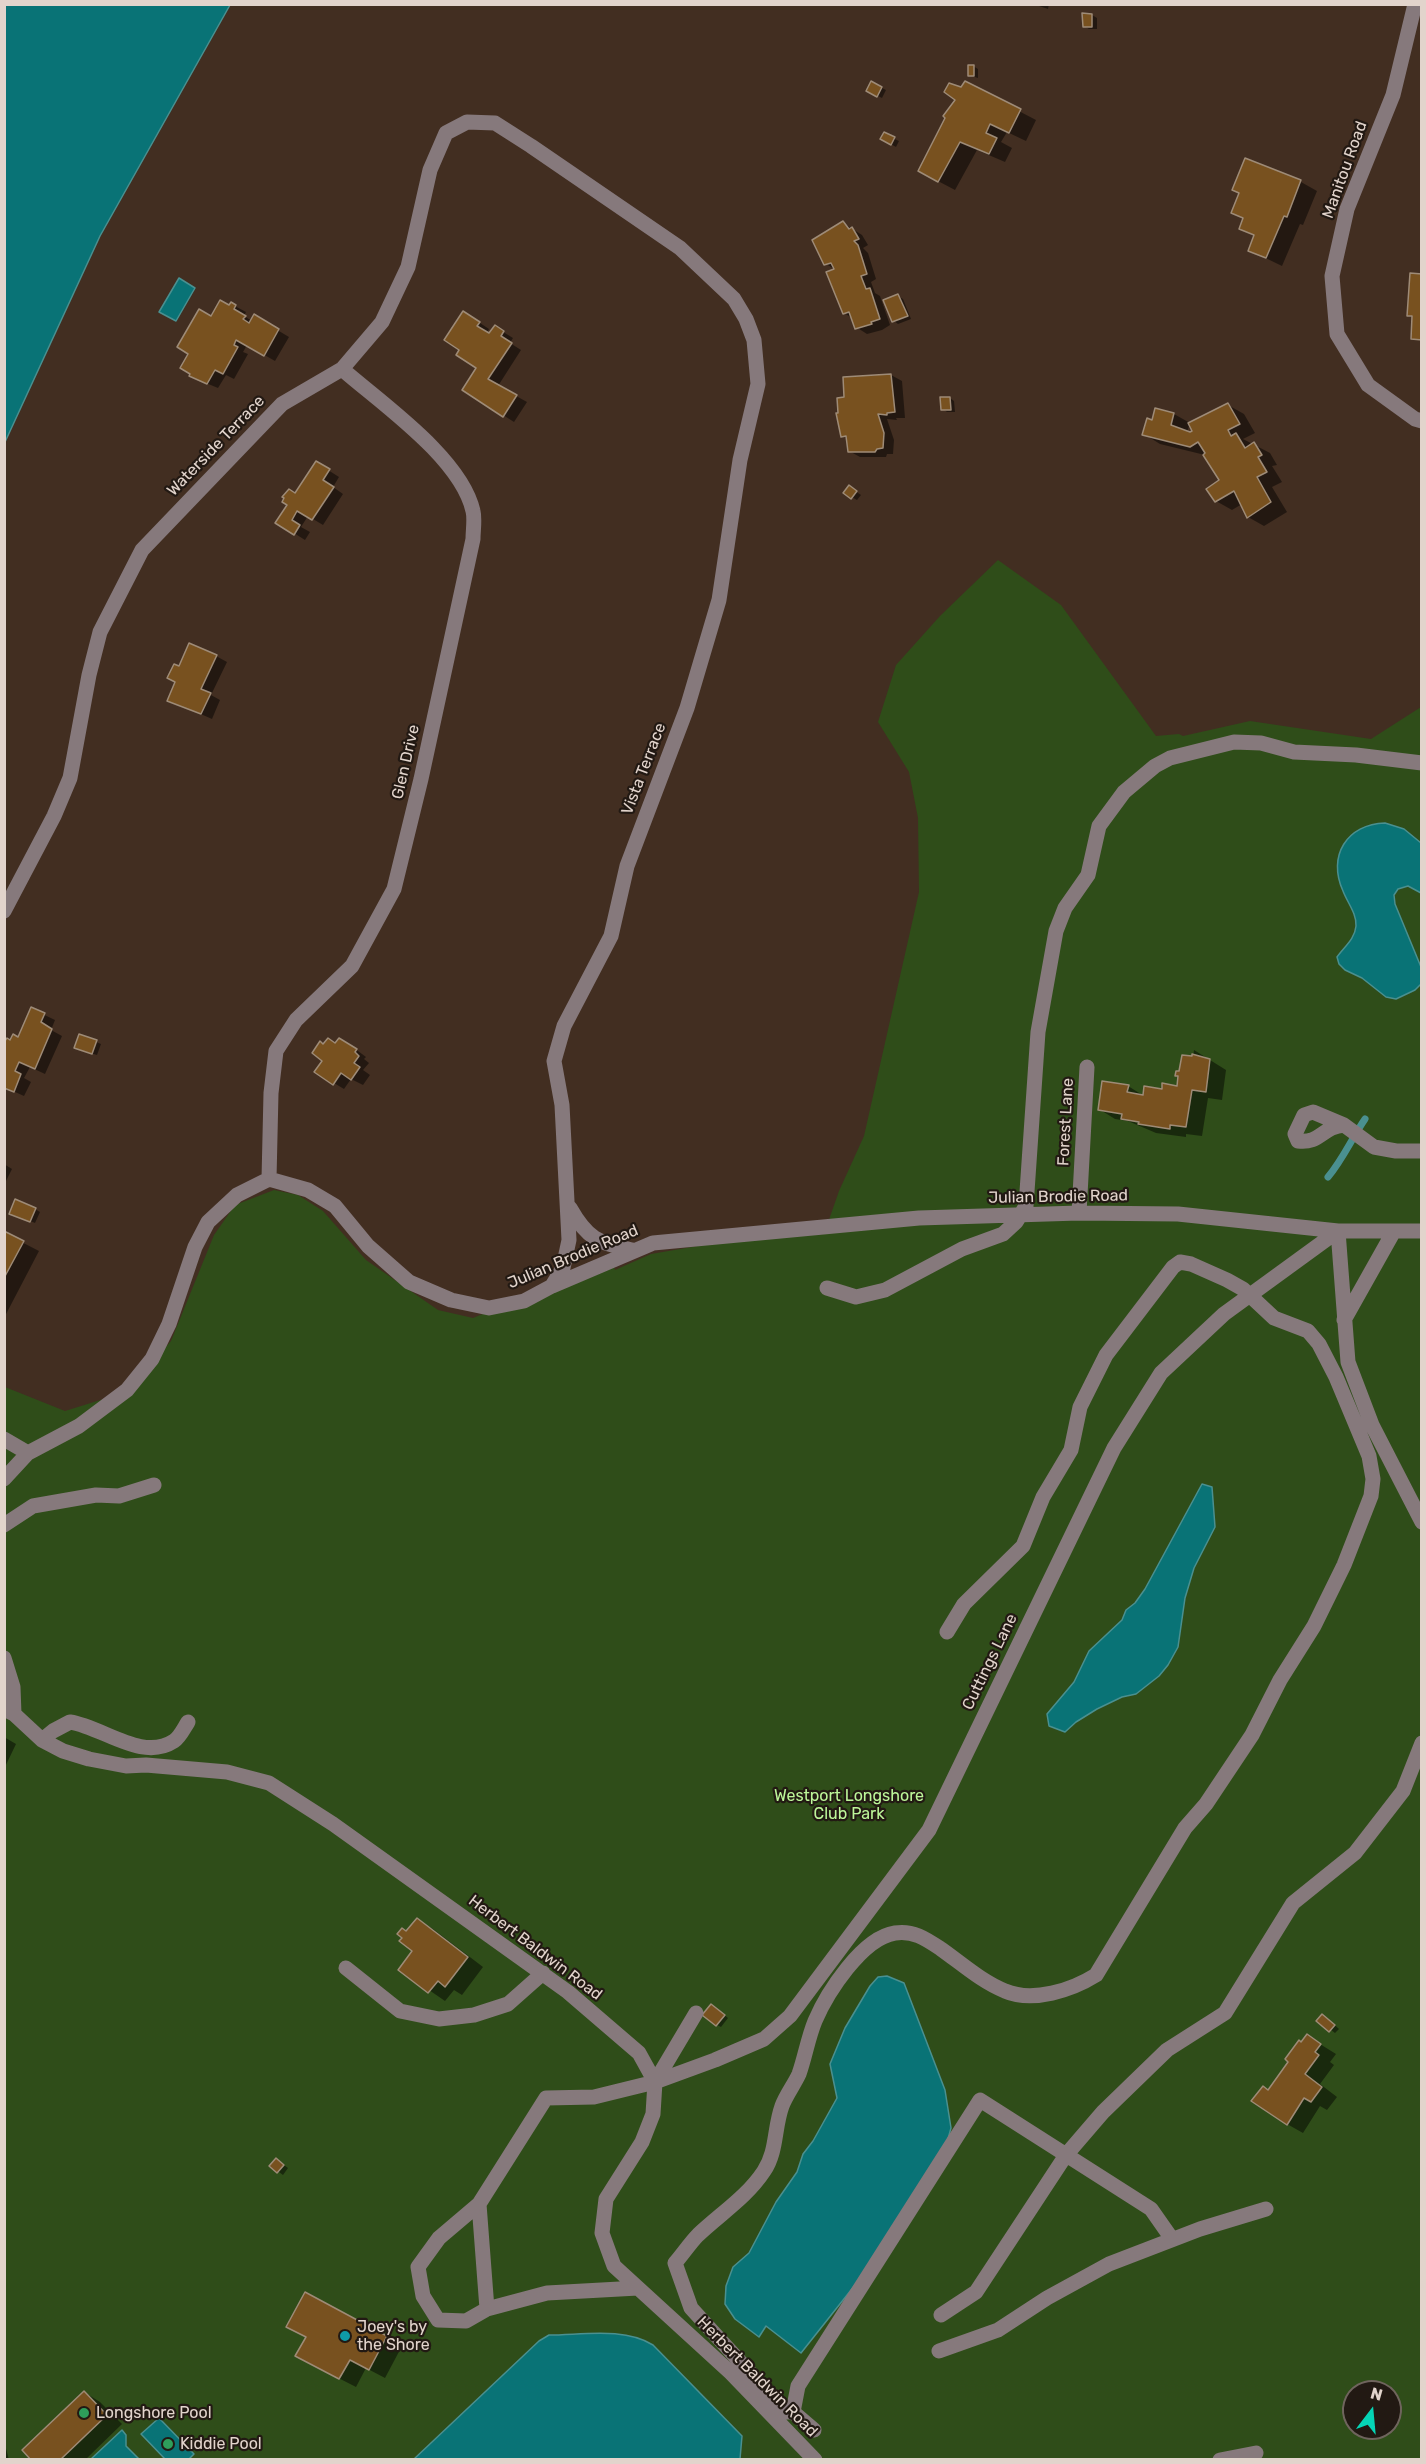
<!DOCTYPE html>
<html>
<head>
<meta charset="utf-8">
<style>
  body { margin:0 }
  #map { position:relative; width:1426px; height:2464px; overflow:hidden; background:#422e21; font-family:Rubik,sans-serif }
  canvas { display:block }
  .frame { position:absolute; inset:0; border:6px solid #e2d4cc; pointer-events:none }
  .north { position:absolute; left:1342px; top:2380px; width:60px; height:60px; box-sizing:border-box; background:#221913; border:2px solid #6f645d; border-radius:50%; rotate:16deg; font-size:16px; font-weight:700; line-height:24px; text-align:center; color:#e2d4cc }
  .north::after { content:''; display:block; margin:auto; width:21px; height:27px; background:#05d5b6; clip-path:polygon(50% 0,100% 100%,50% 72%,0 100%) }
</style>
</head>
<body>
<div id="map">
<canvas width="1426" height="2464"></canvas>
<div class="frame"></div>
<div class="north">N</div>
</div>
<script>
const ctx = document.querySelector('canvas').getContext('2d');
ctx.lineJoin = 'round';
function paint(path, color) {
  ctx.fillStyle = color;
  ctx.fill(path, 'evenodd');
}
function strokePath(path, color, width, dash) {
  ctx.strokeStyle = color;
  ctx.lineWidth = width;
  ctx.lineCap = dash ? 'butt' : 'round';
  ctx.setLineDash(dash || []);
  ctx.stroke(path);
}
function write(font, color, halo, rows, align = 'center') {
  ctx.font = font + ' Rubik,sans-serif';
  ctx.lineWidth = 4.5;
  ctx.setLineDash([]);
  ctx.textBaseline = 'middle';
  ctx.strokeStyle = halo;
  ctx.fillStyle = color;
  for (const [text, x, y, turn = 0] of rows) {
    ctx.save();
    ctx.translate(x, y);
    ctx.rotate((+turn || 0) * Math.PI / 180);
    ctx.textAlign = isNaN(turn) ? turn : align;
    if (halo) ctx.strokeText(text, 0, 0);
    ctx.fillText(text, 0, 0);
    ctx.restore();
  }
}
const green = new Path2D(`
  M 998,560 L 1061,605 L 1156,736 L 1179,734 L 1183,736 L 1250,721 L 1371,739 L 1421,707 L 1421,2459 L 740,2459 L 742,2436 L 653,2345 L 644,2340 L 539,2341 L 414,2459 L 5,2459 L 5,1387 L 65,1411 L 126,1392 L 171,1341 L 214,1235 L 235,1205 L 274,1190 L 298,1195 L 323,1211 L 366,1260 L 438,1310 L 473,1318 L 612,1260 L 615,1270 L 651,1254 L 721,1242 L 824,1234 L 839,1191 L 864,1136 L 919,892 L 918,818 L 909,772 L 878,722 L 896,665 L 940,616 ZM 1354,2392 L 1390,2392 L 1390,2428 L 1354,2428 Z`);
const water = new Path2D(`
  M 5,4 L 230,5 L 100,236 L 5,442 Z
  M 179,278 L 195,288 L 176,321 L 159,312 Z
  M 1385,823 L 1404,829 L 1421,843 L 1421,893 L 1408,886 L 1398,889 L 1394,895 L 1395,904 L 1421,967 L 1421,984 L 1415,990 L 1396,999 L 1386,997 L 1362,978 L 1345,970 L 1339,964 L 1337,957 C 1344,947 1355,939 1356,926 C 1357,914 1347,902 1343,891 C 1327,856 1347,824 1385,823 Z
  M 1202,1484 L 1212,1487 L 1215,1527 L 1194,1568 L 1185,1598 L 1178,1647 L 1168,1665 L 1159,1676 L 1136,1694 L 1122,1697 L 1097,1709 L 1076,1722 L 1065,1732 L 1049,1726 L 1047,1714 L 1074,1682 L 1089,1651 L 1122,1620 L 1126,1610 L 1135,1603 L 1145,1589 Z
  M 887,1976 L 904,1983 L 945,2090 L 951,2128 L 946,2146 L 859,2280 L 801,2353 L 766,2326 L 759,2337 L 735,2319 L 725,2304 L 726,2286 L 733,2267 L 749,2253 L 776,2202 L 797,2172 L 803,2154 L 813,2141 L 837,2098 L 830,2064 L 845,2028 L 870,1986 L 878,1977 Z
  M 549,2335 C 582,2335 624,2327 653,2345 L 742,2436 L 740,2459 L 414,2459 L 539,2341 Z
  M 159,2418 L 194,2454 L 189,2459 L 165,2459 L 141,2434 Z
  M 122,2430 L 126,2435 L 126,2446 L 139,2459 L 91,2459 Z`);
const shadow = new Path2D(`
  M 1033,4 L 1049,4 L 1048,9 Z
  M 1092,15 L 1097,18 L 1097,29 L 1089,29 L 1084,26 Z
  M 973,66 L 978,69 L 978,78 L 969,75 Z
  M 872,83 L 886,90 L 882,98 L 868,91 Z
  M 965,83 L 1036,120 L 1026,141 L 1007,132 L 1001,142 L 1012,148 L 1005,162 L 977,150 L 955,190 L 936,180 L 957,99 Z
  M 884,134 L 899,141 L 896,147 L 882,139 Z
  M 1246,160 L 1301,182 L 1317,191 L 1303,225 L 1300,224 L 1282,266 L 1249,250 L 1255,236 L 1240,228 L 1244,219 L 1232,212 L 1240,193 Z
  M 843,223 L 862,235 L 868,245 L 863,248 L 868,253 L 876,279 L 871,282 L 875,293 L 880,296 L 890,325 L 882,330 L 867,334 L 856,327 L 852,318 L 844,313 L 836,270 L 826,264 Z
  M 898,296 L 903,299 L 911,319 L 898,324 L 894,321 Z
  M 231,304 L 246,312 L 244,316 L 252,321 L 254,316 L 289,337 L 275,361 L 247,345 L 243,352 L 248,354 L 234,379 L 226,375 L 218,388 L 201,381 L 212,318 Z
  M 474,319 L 489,329 L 487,333 L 490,335 L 495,327 L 513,338 L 510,343 L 521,350 L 498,386 L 527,402 L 514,422 L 464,390 L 478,368 Z
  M 891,375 L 902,381 L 905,418 L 896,418 L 897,420 L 887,419 L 894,440 L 893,454 L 887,454 L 886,457 L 860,457 L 849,451 L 847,438 L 842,436 L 846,398 Z
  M 950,398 L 954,401 L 955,412 L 947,412 L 943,409 Z
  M 1228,405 L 1244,414 L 1255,433 L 1243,439 L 1270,453 L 1277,465 L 1272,466 L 1282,482 L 1272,487 L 1287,512 L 1264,526 L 1248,517 L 1242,504 L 1232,510 L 1216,501 L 1221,481 L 1205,455 L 1160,444 L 1144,434 L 1153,422 L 1174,414 L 1190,423 L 1187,432 L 1190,433 Z
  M 317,463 L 339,477 L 333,487 L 343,494 L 323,525 L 308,516 L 301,527 L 310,532 L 305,540 L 278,523 Z
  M 849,487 L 861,495 L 857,500 L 845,493 Z
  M 216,656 L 227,662 L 211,695 L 220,700 L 212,719 L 169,700 L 180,668 Z
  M 32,1009 L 55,1020 L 51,1030 L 62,1036 L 45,1074 L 30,1067 L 24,1078 L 31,1082 L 24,1096 L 4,1087 L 11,1042 L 19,1039 Z
  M 96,1042 L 101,1044 L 97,1055 L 81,1050 Z
  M 324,1045 L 350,1045 L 366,1057 L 364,1059 L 369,1063 L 363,1070 L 370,1075 L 363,1085 L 351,1079 L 344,1089 L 334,1083 L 324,1060 Z
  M 1194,1050 L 1226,1070 L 1222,1100 L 1208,1098 L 1202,1136 L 1186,1134 L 1186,1137 L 1156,1133 L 1128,1121 L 1115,1119 L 1099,1109 L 1128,1086 L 1144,1096 L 1178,1087 L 1193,1058 ZM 1129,1118 L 1146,1124 L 1133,1122 Z
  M 4,1164 L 12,1169 L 4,1185 Z
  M 35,1209 L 40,1212 L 35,1223 L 16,1215 Z
  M 4,1233 L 39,1251 L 4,1318 Z
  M 4,1737 L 16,1744 L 4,1769 Z
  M 417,1920 L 433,1929 L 483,1967 L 462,1995 L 454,1990 L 445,2001 L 400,1970 L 414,1951 L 404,1937 Z
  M 716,2008 L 728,2018 L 721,2027 L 717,2025 Z
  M 1327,2018 L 1339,2029 L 1335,2033 L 1318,2020 Z
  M 1307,2036 L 1336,2054 L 1330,2062 L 1334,2065 L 1320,2084 L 1337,2097 L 1327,2110 L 1320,2106 L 1303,2133 L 1287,2124 L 1269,2091 Z
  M 277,2160 L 288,2168 L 283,2175 L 271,2166 Z
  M 386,2337 L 402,2346 L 385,2378 L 366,2368 L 356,2387 L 313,2365 Z
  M 84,2392 L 100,2402 L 122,2424 L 85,2460 L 33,2460 Z
  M 4,2441 L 9,2460 L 4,2460 Z`);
const stream = new Path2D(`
  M 1328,1177 C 1343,1159 1352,1138 1365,1119`);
const building = new Path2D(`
  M 1082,13 L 1092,14 L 1092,27 L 1083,27 Z
  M 968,65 L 974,65 L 974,76 L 968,76 Z
  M 871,81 L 882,87 L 877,97 L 866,91 Z
  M 965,81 L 1021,109 L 1009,133 L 990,124 L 986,133 L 997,138 L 989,154 L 960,142 L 938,182 L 918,171 L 945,118 L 943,116 L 955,100 L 944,92 L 949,83 L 961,87 Z
  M 884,132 L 895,137 L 891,145 L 880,139 Z
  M 1245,158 L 1301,180 L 1287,217 L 1284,216 L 1266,258 L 1248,251 L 1254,235 L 1239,229 L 1243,218 L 1231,213 L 1239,193 L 1232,190 Z
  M 843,221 L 849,229 L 852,227 L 859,239 L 854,241 L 858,245 L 867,274 L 861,276 L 866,289 L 870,288 L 880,319 L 871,322 L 872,324 L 855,329 L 849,312 L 843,314 L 826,272 L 834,269 L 831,263 L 824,265 L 812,240 Z
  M 1410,273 L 1422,274 L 1422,340 L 1411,339 L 1412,316 L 1407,316 Z
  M 898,294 L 908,316 L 892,322 L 883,300 Z
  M 220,300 L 229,305 L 231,302 L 236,305 L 234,309 L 246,316 L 243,319 L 249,323 L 254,314 L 279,329 L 264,356 L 236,340 L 234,345 L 238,347 L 223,374 L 215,370 L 207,384 L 189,376 L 190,374 L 180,368 L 188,354 L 177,347 L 199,309 L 211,316 Z
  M 463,311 L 480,322 L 477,326 L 489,333 L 495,325 L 504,331 L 501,336 L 512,343 L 488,379 L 517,395 L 503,417 L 462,390 L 476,368 L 456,355 L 459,350 L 444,340 Z
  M 891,374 L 895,412 L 887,413 L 887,415 L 878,414 L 884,433 L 883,448 L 877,449 L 875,452 L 848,452 L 846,436 L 841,437 L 836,413 L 838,413 L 837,398 L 844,397 L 843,377 Z
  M 940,397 L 950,397 L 951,410 L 941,410 Z
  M 1228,403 L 1240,424 L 1228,430 L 1231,436 L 1236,433 L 1245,448 L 1254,442 L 1262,455 L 1258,457 L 1267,472 L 1257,477 L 1271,502 L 1247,518 L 1234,491 L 1215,502 L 1206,489 L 1219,480 L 1203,455 L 1205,453 L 1198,442 L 1190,447 L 1142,435 L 1147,418 L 1152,420 L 1155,408 L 1174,413 L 1171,425 L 1190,432 L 1192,431 L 1188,423 Z
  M 316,461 L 330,469 L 323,480 L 334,487 L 312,520 L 297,511 L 292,520 L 300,525 L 294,535 L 275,523 L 287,505 L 282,502 L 284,498 L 282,497 L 289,489 L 295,493 Z
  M 849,485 L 857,491 L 851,499 L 843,493 Z
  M 189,643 L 217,655 L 201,689 L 211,693 L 201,714 L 167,701 L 175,682 L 167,678 L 174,664 L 179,666 Z
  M 31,1007 L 45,1013 L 41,1022 L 52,1029 L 35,1069 L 19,1062 L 15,1071 L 21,1074 L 14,1092 L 4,1088 L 4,1042 L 7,1038 L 10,1040 L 13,1034 L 18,1037 Z
  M 79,1034 L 97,1040 L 92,1054 L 74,1048 Z
  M 328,1038 L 335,1043 L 339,1038 L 357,1049 L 355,1052 L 359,1056 L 354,1063 L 360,1067 L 351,1080 L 341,1073 L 333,1085 L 314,1072 L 322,1061 L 312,1053 L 320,1041 L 323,1044 Z
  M 1192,1054 L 1210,1059 L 1206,1092 L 1192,1090 L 1186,1127 L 1170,1125 L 1170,1129 L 1138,1124 L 1139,1122 L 1121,1119 L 1122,1114 L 1098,1110 L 1102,1081 L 1129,1085 L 1127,1092 L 1143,1095 L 1144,1086 L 1162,1089 L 1162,1083 L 1177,1086 L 1178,1076 L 1175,1076 L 1176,1071 L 1179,1071 L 1182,1055 L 1192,1056 Z
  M 15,1199 L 36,1208 L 30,1222 L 9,1214 Z
  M 4,1231 L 24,1241 L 4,1278 Z
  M 417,1918 L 468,1957 L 445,1987 L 438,1981 L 428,1993 L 398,1970 L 412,1951 L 399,1941 L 402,1938 L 397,1934 L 402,1928 L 406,1931 Z
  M 711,2004 L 725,2015 L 716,2026 L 702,2015 Z
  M 1322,2014 L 1335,2025 L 1329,2032 L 1316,2021 Z
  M 1307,2034 L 1321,2044 L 1315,2052 L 1319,2055 L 1305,2074 L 1322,2087 L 1311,2102 L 1304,2098 L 1287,2125 L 1251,2101 L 1263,2086 L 1268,2090 L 1288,2062 L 1285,2059 L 1299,2040 L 1301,2042 Z
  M 276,2158 L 284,2165 L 277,2173 L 269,2166 Z
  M 305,2292 L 387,2336 L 369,2370 L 350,2360 L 339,2379 L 295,2356 L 306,2337 L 286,2327 Z
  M 84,2391 L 107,2415 L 60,2460 L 31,2460 L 22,2450 Z`);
const minor = new Path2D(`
  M 1415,4 L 1393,95 L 1347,209 L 1332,276 L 1337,334 L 1368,385 L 1415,419 L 1422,421
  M 4,911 L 54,816 L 70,778 L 89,675 L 100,632 L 142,550 L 282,404 L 342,369 L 382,322 L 408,267 L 430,170 L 446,133 L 467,122 L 495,123 L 531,146 L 680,248 L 734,299 L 746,319 L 754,340 L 758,384 L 740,460 L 719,600 L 687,708 L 627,866 L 611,936 L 564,1026 L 554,1061 L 562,1105 L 569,1240 L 563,1268 L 552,1286
  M 1344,1125 C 1322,1127 1320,1144 1298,1141 L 1295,1134 L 1304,1115 L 1313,1112 L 1344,1125 L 1374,1147 L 1396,1151 L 1422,1151
  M 269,1179 L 271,1093 L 276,1051 L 296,1020 L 352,966 L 394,889 L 421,779 L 473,539 C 473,530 475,519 473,511 C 461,458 382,404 342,369
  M 570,1208 C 588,1240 598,1242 632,1250
  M 1079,1213 L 1087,1067
  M 1338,1231 L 1348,1362 L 1372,1425 L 1422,1522
  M 827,1288 L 856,1297 L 885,1290 L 962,1249 L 1003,1234 L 1016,1222 L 1026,1206 L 1038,1032 L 1056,931 L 1065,908 L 1088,875 L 1099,826 L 1124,792 L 1155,766 L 1170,758 L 1234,742 L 1261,743 L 1294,752 L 1356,755 L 1422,763
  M 1344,1320 L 1394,1231
  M 4,1439 L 28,1453
  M 4,1479 L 28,1453 L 79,1426 L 127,1390 L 152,1359 L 169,1324 L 195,1247 L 208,1222 L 237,1195 L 269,1179 L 308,1190 L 335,1206 L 368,1246 L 409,1282 L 451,1300 L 489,1308 L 524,1301 L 552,1286 L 653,1243 L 919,1218 L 1079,1213 L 1178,1214 L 1338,1231 L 1422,1231
  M 4,1525 L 33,1506 L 96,1495 L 119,1496 L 154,1485
  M 4,1658 L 13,1687 L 14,1714
  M 4,1709 L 14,1714 L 42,1740 L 63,1751 L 89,1759 L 126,1766 L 146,1765 L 227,1772 L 269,1783 L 333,1824 L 568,1992 L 639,2053 L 655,2082 L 653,2114 L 642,2142 L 606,2199 L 602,2233 L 614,2266 L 731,2373 L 815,2460
  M 42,1740 L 53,1731 L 70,1722 C 103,1727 142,1762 174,1741 C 180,1737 184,1728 188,1722
  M 346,1968 L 400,2011 L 439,2019 L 474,2015 L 508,2004 L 543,1973
  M 655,2082 L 696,2013
  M 479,2204 L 487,2309
  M 638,2288 L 547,2293 L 487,2309 L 466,2321 L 438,2320 L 423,2296 L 418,2267 L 439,2238 L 479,2204 L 546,2098 L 594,2097 L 655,2082 L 715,2060 L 764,2039 L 790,2016 L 929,1830 L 1114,1448 L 1161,1373 L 1224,1314 L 1338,1231
  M 941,2315 L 976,2292 L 1066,2155 L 1103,2112 L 1167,2050 L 1225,2013 L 1293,1903 L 1355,1853 L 1403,1791 L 1422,1743
  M 939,2351 L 998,2330 L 1047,2298 L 1109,2264 L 1200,2229 L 1266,2209
  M 793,2412 L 798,2386 L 980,2100 L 1151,2209 L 1172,2239
  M 814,2430 L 793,2412 L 786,2412 L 691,2308 L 675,2263 C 683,2254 690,2243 698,2235 C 720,2214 747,2197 764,2171 C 777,2152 774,2128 782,2106 C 786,2095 794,2085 799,2074 C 805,2057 808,2038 815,2021 C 827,1993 862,1938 895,1933 C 913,1930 926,1939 941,1949 C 961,1963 982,1982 1005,1991 C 1033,2003 1072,1990 1096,1975 L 1185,1828 L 1206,1804 L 1252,1735 L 1280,1680 L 1314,1626 L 1344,1565 L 1371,1496 L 1373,1479 L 1369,1456 L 1336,1377 L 1319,1344 L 1308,1331 L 1274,1318 L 1243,1289 L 1227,1280 L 1191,1264 L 1180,1262 L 1173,1267 L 1106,1355 L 1080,1407 L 1071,1450 L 1043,1497 L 1023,1546 L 964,1604 L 947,1632
  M 1220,2460 L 1256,2453`);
const markers = [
  [345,2336,6,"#0f9aa8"],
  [84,2413,6,"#2e9e5b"],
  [168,2444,6,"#2e9e5b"]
];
const streetNames = [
  ["Manitou Road",1345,170,-70],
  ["Waterside Terrace",216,446,-46],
  ["Glen Drive",406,762,-77],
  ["Vista Terrace",644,769,-69],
  ["Forest Lane",1066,1122,-87],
  ["Julian Brodie Road",1058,1197,-1],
  ["Julian Brodie Road",573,1257,-23],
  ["Cuttings Lane",990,1662,-64],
  ["Herbert Baldwin Road",535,1948,37],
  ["Herbert Baldwin Road",757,2377,45]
];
const parkNames = [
  ["Westport Longshore",849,1796],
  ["Club Park",849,1814]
];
const poiNames = [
  ["Joey's by",357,2327],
  ["the Shore",357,2345],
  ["Longshore Pool",96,2413],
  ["Kiddie Pool",180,2444]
];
paint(green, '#2f4d19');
paint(water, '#097376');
strokePath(water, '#4a9090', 1.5);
paint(shadow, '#0007');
strokePath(stream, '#4a9090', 7);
paint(building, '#78511f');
strokePath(building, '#9e8b77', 1.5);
strokePath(minor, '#86797c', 15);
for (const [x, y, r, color] of markers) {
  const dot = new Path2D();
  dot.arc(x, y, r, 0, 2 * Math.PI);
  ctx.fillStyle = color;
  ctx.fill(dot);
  strokePath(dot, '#221913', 2);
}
write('16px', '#e2d4cc', '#221913', streetNames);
write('16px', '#bdf699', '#221913', parkNames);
write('16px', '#e2d4cc', '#221913', poiNames, 'left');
</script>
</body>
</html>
